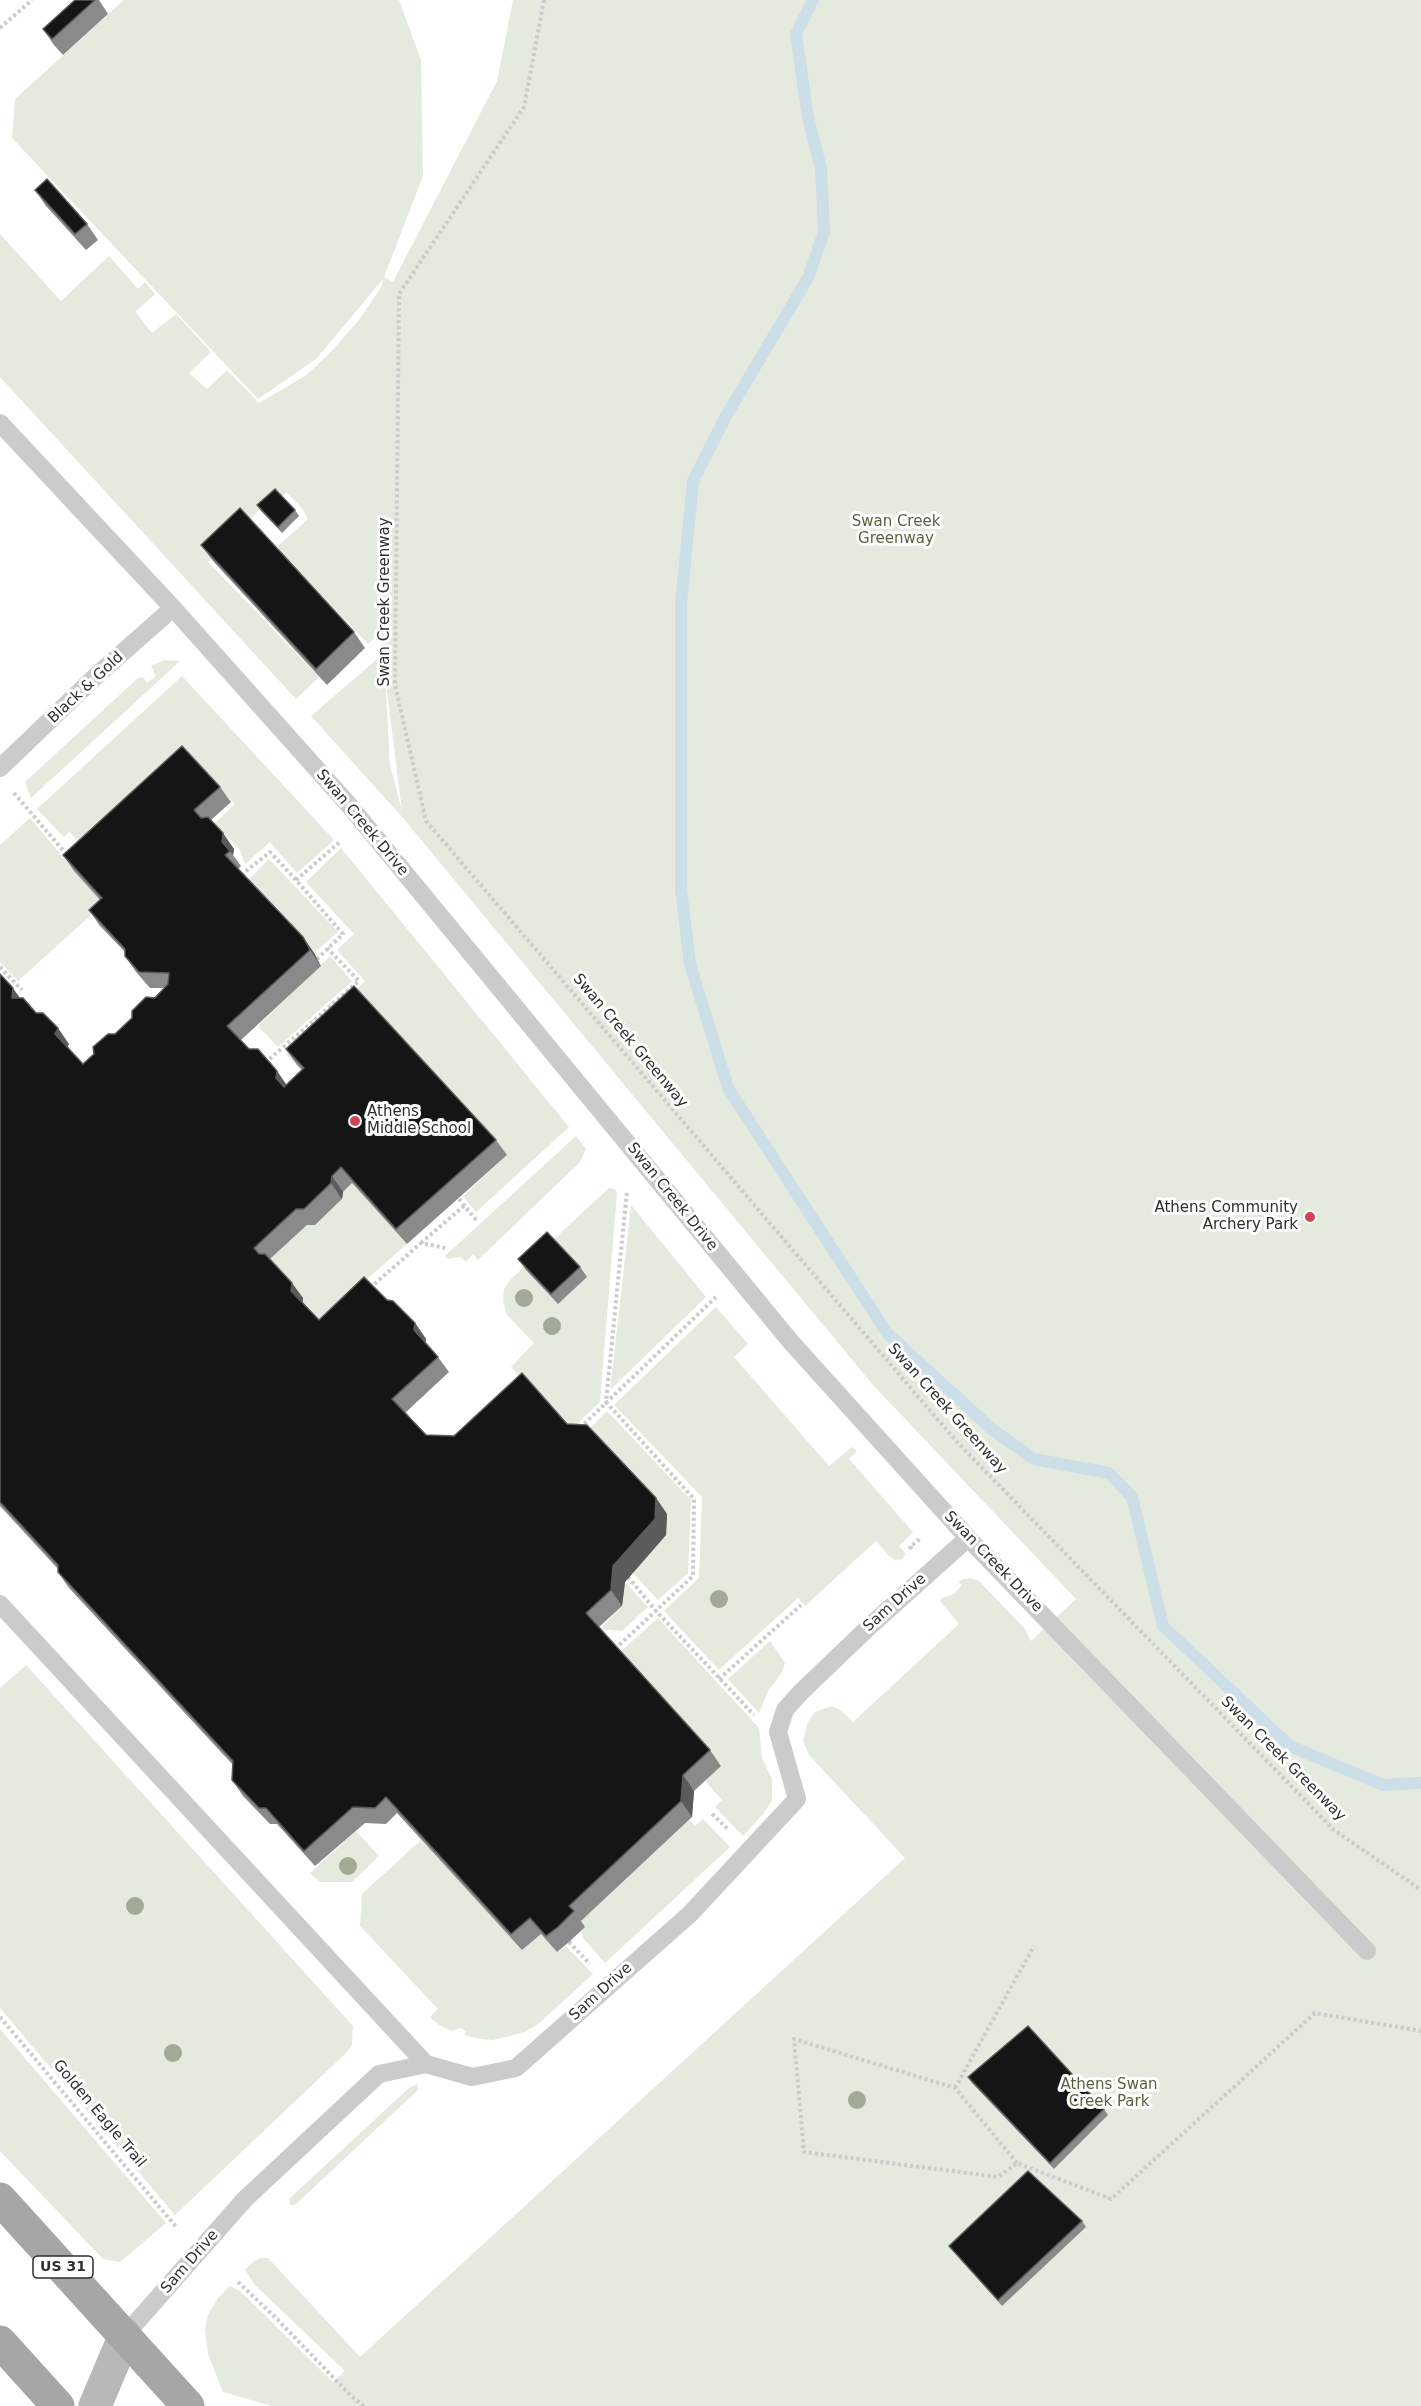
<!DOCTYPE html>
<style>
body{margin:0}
canvas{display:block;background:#fff}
</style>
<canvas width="1421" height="2406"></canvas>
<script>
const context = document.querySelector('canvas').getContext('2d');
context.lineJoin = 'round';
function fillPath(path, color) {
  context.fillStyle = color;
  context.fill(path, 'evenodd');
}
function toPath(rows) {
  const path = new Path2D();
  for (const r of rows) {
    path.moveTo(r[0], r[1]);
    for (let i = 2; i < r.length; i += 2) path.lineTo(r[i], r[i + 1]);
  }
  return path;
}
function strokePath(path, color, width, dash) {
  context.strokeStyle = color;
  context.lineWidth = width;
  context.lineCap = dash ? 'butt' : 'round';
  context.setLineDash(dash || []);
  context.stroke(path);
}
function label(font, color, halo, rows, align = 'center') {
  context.font = font + ' "DejaVu Sans",sans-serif';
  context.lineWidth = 6;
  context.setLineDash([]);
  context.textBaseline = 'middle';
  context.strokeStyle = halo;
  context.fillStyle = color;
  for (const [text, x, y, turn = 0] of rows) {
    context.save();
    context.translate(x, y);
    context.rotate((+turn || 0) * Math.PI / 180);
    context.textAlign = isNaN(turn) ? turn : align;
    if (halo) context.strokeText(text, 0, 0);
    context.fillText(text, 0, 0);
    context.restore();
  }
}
fillPath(toPath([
 [124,0,399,0,421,60,423,176,384,277,393,282,497,81,513,0,1421,0,1421,2406,272,2406,223,2392,208,2354,205,2330,208,2315,218,2298,230,2286,240,2291,333,2382,345,2371,255,2285,245,2270,253,2262,260,2258,268,2258,360,2357,905,1858,809,1755,803,1740,808,1722,815,1712,832,1706,840,1710,853,1722,959,1624,940,1601,942,1598,954,1594,962,1585,958,1582,964,1579,971,1578,979,1581,1025,1629,1031,1641,1076,1599,873,1385,403,818,311,716,383,654,380,633,368,644,279,550,279,545,308,519,302,508,286,492,282,497,277,492,208,562,319,677,296,699,0,377,0,234,61,301,109,256,138,289,145,282,155,294,135,312,152,333,176,314,211,352,189,373,207,389,227,370,259,403,305,376,328,355,359,320,382,286,383,279,316,359,258,399,12,138,15,99],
 [385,675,402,811,390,765],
 [164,660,180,661,31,798,25,782,138,678,143,677,147,683,156,676,151,666],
 [182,676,334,840,297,873,270,842,245,864,240,850,221,831,212,826,235,804,193,762,80,843,69,832,64,837,37,809],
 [30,818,103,904,18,981,0,962,0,845],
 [341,848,569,1127,476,1212,463,1196,507,1155,297,1065,286,1054,365,981,337,950,354,934,306,882],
 [269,859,338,932,314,953,247,881],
 [330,956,352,981,278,1047,258,1026],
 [576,1136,586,1149,580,1162,478,1260,473,1254,466,1262,460,1257,448,1259,445,1256],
 [352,1183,407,1244,318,1322,265,1264,307,1225,315,1225,342,1199,343,1192],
 [609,1188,615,1189,617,1193,600,1402,570,1431,511,1367,534,1343,507,1315,503,1301,504,1289,511,1279],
 [631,1205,706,1297,610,1390,631,1206],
 [716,1307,748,1344,734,1357,829,1466,852,1447,857,1451,849,1459,913,1532,899,1546,906,1554,902,1559,895,1560,889,1556,876,1541,805,1606,798,1598,719,1670,664,1611,699,1578,702,1497,614,1405],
 [607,1411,691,1500,688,1573,658,1600,633,1573,666,1535,578,1440],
 [625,1582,648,1607,622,1631,600,1629,622,1606],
 [658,1618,759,1728,762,1758,772,1779,772,1800,764,1813,743,1836,715,1807,722,1800,705,1781,721,1765,619,1653],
 [770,1641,785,1663,781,1674,768,1691,759,1713,728,1679],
 [26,1665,353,2026,352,2044,347,2052,175,2215,0,2008,0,1688],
 [692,1817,690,1821,695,1826,703,1819,730,1847,605,1963,583,1938,580,1922],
 [356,1831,379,1856,352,1882,320,1882,310,1873],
 [421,1840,522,1949,541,1934,557,1952,566,1946,593,1974,537,2025,522,2033,493,2040,480,2039,464,2035,466,2031,461,2028,451,2031,439,2025,430,2017,438,2009,360,1926,362,1894],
 [0,2029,166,2223,120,2262,103,2259,0,2151],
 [417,2084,418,2090,296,2204,292,2206,290,2204,289,2199,409,2088]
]), '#e5eade');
strokePath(toPath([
 [813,0,796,34,808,118,821,168,824,232,808,278,726,416,693,481,681,604,681,889,690,964,728,1088,887,1333,994,1431,1034,1459,1109,1473,1132,1497,1163,1626,1290,1746,1383,1785,1421,1783]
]), '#ccdee8', 12);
strokePath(toPath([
 [544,0,524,107,399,294,395,685,426,821,957,1442,1334,1830,1421,1890],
 [0,28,32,0],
 [14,793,67,855],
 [241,875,270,852,296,880,343,934,317,959],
 [296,880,341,841],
 [0,967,22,990],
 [265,1063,359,981,327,948],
 [459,1199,476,1220],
 [421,1243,464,1206],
 [370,1288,421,1243,445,1248],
 [580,1428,716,1297],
 [912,1549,910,1547,920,1539],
 [628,1577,656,1611,754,1715],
 [615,1649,693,1576,694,1499,606,1402,627,1191],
 [719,1679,801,1605],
 [712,1814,729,1830],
 [569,1942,590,1964],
 [0,2017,177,2228],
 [955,2088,1034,1946],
 [1017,2163,955,2088,794,2039,804,2152,998,2177,1017,2163,1111,2199,1315,2013,1421,2031],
 [238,2282,276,2318,352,2397,364,2406]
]), '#cbcbcb', 4, [3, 3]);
strokePath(toPath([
 [0,423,173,608,348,804,791,1342,968,1538,1367,1951],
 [0,768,96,676,173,608],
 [0,1604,426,2064],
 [125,2335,245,2199,379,2074,426,2064,472,2077,516,2068,690,1914,797,1799,778,1732,785,1710,800,1693,870,1626,968,1538]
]), '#cbcbcb', 18);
strokePath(toPath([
 [95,2406,125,2335]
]), '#b8b8b8', 33);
strokePath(toPath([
 [0,2199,188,2406],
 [0,2342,58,2406]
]), '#a6a6a6', 33);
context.fillStyle = '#a0aa96';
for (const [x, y] of [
 [524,1298],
 [552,1326],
 [719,1599],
 [348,1866],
 [135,1906],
 [173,2053],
 [857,2100]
]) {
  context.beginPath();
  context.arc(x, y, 9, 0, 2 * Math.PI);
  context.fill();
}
fillPath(toPath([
 [75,0,99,0,108,14,63,55,54,45,43,29],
 [35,190,87,224,98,240,86,250,46,206],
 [257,505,295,510,299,516,282,533,261,511],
 [201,545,354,632,365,648,327,685,213,561],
 [220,787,231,802,211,820,234,849,233,855,241,866,238,869,303,937,314,953,321,966,241,1040,249,1049,277,1071,286,1085,302,1070,297,1065,286,1049,496,1140,507,1155,407,1244,352,1183,343,1192,342,1199,315,1225,307,1225,270,1259,303,1298,303,1303,319,1320,387,1300,415,1323,426,1339,425,1343,438,1357,449,1372,405,1413,426,1435,454,1436,567,1424,656,1498,667,1514,666,1535,625,1582,622,1606,599,1627,710,1750,721,1766,694,1791,692,1817,581,1921,585,1927,569,1942,557,1952,541,1934,522,1950,397,1813,386,1824,365,1823,315,1866,277,1824,270,1824,243,1796,232,1780,233,1765,69,1588,58,1572,58,1569,0,1506,0,974,20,998,69,1044,67,1047,83,1064,164,988,150,988,136,972,125,956,125,952,100,926,89,910,100,900,74,871,63,855],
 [518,1259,580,1267,587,1277,558,1304,526,1270],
 [968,2077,1104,2109,1108,2115,1054,2169,972,2083],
 [1082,2221,1086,2227,1002,2306,949,2246]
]), '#8a8a8a');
fillPath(toPath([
 [223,833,234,849,233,855,222,842],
 [303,937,314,953,321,966,310,950],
 [13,988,24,1004,12,998],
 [58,1028,69,1044,66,1050,55,1034],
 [277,1071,288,1087,287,1094,276,1078],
 [332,1176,343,1192,342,1199,331,1183],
 [292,1283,303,1298,303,1306,291,1291],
 [415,1323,426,1339,425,1346,414,1330],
 [656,1498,667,1514,666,1535,625,1582,622,1606,611,1590,613,1566],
 [683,1775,694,1791,692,1817,681,1801]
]), '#5b5b5b');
const building = toPath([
 [75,0,95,0,52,39,43,29,75,0],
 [47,179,87,224,75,234,35,190,47,179],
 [275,489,295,510,278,527,257,505,275,489],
 [240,508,354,632,316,669,201,545,240,508],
 [182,746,220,787,194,810,201,818,208,817,223,833,222,842,230,851,225,855,303,937,310,950,227,1026,249,1049,258,1049,277,1071,276,1078,284,1087,304,1068,286,1049,354,986,496,1140,396,1229,341,1167,332,1176,331,1183,304,1209,296,1209,254,1248,259,1254,265,1254,292,1283,291,1291,319,1320,364,1277,387,1300,393,1301,415,1323,414,1330,438,1357,392,1399,426,1435,454,1436,522,1373,567,1424,587,1425,656,1498,655,1519,613,1566,611,1590,586,1613,710,1750,683,1775,681,1801,569,1906,574,1911,558,1927,546,1936,530,1918,511,1934,386,1797,375,1808,353,1807,304,1851,266,1808,259,1808,232,1780,233,1761,58,1572,58,1565,0,1502,0,974,13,988,12,998,23,998,36,1013,43,1013,58,1028,55,1034,83,1064,94,1054,93,1047,108,1034,115,1034,132,1018,132,1011,146,997,155,998,168,984,169,973,139,972,125,956,125,949,89,910,102,898,63,855,182,746],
 [547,1232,580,1267,551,1294,518,1259,547,1232],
 [1028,2026,1104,2109,1050,2163,968,2077,1028,2026],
 [1028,2171,1082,2221,998,2300,949,2246,1028,2171]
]);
fillPath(building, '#151515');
strokePath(building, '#5b5b5b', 1.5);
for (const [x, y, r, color] of [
 [355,1121,6,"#d34354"],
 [1310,1217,6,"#d34354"]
]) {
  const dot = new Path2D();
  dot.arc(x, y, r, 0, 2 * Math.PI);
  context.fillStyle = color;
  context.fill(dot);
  strokePath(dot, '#fff', 2);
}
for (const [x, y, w] of [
 [63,2267,60]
]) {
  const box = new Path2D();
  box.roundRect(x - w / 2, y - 11, w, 22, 4.5);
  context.fillStyle = '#fff';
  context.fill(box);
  strokePath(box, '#2e2e2e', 1.5);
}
label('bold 14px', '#2e2e2e', null, [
 ["US 31",63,2267]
]);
label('15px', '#536540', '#fff', [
 ["Swan Creek",896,522],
 ["Greenway",896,539],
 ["Athens Swan",1109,2085],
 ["Creek Park",1109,2102]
]);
label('15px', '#2e2e2e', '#fff', [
 ["Swan Creek Greenway",385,602,-90],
 ["Black & Gold",86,688,-43],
 ["Swan Creek Drive",362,823,50],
 ["Swan Creek Greenway",630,1041,50],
 ["Swan Creek Drive",672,1197,51],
 ["Swan Creek Greenway",947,1409,48],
 ["Swan Creek Drive",993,1562,46],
 ["Sam Drive",895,1603,-42],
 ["Swan Creek Greenway",1283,1759,45],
 ["Sam Drive",601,1992,-42],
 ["Golden Eagle Trail",99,2114,50],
 ["Sam Drive",190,2262,-49]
]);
label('15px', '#2e2e2e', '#fff', [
 ["Athens",367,1112],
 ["Middle School",367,1129],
 ["Athens Community",1298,1208,"right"],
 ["Archery Park",1298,1225,"right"]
], 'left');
</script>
